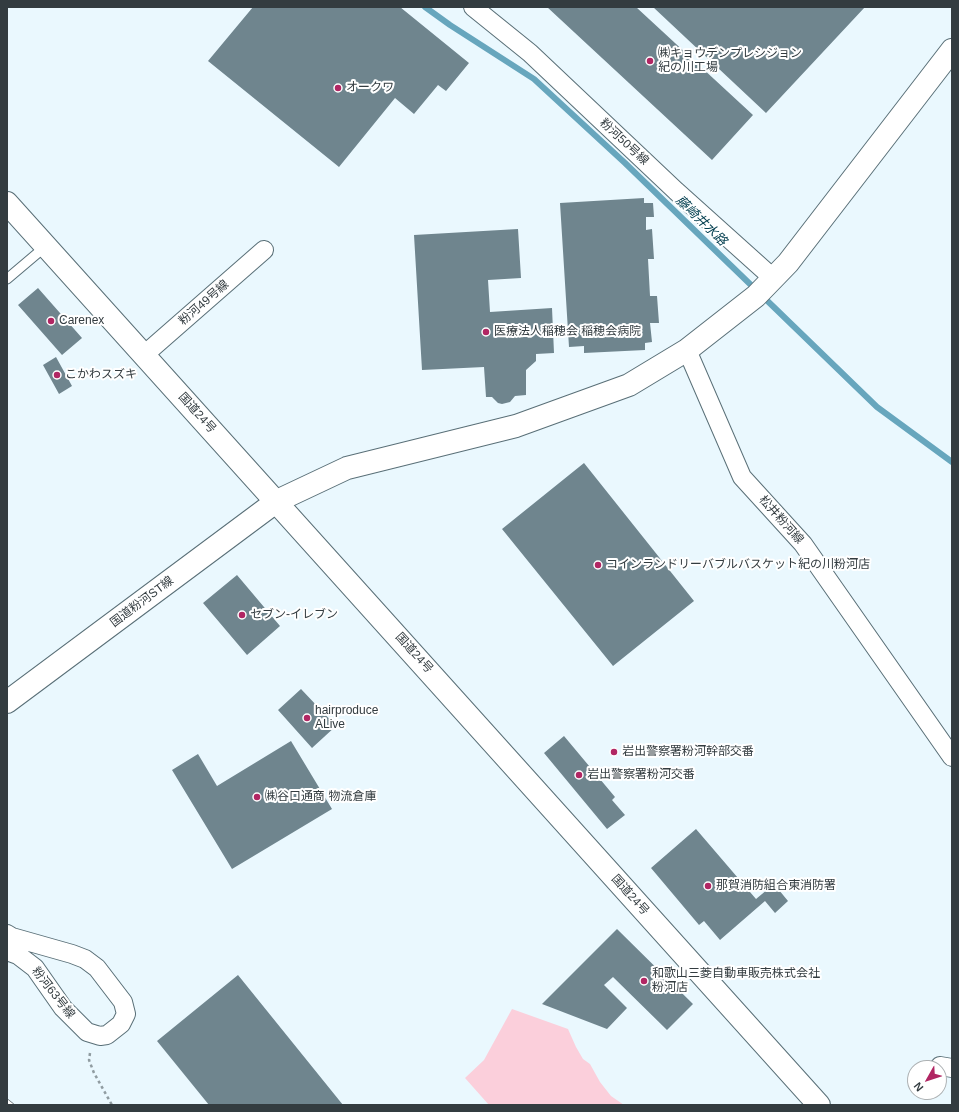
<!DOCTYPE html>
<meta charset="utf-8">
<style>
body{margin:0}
#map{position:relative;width:959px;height:1112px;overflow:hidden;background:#eaf8fe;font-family:Arial,sans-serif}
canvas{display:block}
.frame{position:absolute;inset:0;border:8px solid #333c40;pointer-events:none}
.north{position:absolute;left:907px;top:1060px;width:40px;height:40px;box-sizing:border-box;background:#fff;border:1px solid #adb1b3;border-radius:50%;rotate:231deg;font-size:11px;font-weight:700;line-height:16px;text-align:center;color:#333c40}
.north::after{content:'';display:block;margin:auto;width:14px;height:18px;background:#b12663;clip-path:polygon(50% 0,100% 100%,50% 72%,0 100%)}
</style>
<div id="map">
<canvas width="959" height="1112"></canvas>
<div class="frame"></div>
<div class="north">N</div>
</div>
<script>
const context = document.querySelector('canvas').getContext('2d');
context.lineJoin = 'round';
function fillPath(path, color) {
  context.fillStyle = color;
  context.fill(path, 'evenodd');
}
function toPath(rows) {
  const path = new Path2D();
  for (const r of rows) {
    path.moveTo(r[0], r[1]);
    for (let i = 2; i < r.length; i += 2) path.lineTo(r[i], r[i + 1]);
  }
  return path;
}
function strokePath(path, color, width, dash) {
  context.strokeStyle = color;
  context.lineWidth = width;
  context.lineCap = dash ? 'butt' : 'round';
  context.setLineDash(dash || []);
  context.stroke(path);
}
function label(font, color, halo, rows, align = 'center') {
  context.font = font + ' Arial,"Noto Sans JP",sans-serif';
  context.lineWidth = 4;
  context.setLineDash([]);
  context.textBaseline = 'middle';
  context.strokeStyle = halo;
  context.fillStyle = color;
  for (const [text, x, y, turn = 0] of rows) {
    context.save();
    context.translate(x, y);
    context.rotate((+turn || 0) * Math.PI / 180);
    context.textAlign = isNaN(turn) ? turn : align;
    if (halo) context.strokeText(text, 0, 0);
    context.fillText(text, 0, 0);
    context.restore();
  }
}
fillPath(toPath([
 [512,1009,568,1029,576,1047,583,1059,590,1064,600,1082,611,1096,624,1105,489,1105,465,1078,484,1060]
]), '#fbcfdb');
strokePath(toPath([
 [425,7,450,25,534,79,625,163,877,407,952,462]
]), '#67a6bd', 6);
fillPath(toPath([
 [253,7,400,7,469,63,446,91,438,85,414,114,395,98,339,167,208,61],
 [547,7,636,7,753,115,712,160],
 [653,7,865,7,766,113],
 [644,198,644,203,653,203,654,217,646,217,646,230,652,229,654,259,648,259,650,296,657,296,659,323,650,323,652,342,645,343,645,350,584,353,584,346,569,347,560,203],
 [518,229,521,278,488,280,490,312,552,308,554,353,536,354,536,361,526,370,526,395,515,396,510,402,502,404,498,403,492,397,486,397,484,367,422,370,414,235],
 [38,288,82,338,62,355,18,305],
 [56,357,72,386,59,394,43,365],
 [584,463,694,601,613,666,502,529],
 [237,575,280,626,247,655,203,603],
 [301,689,336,726,312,748,278,710],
 [564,736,615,797,612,800,625,815,607,829,544,753],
 [291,741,332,809,232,869,172,770,198,754,217,786],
 [696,829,756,899,774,884,788,901,775,913,765,901,720,940,704,921,699,925,651,868],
 [617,929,693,1004,667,1030,613,977,604,985,627,1008,607,1029,542,1004],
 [238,975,343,1105,209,1105,157,1041]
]), '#6f858e');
const lane = toPath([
 [7,279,46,246]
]);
const street = toPath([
 [473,7,530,53,676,191,774,279],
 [687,350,742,477,803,544,952,757],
 [144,355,264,250],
 [7,934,12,937,72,954,85,959,97,968,123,1002,126,1014,121,1024,107,1035,100,1036,87,1032,63,1008,35,968,18,955,7,951],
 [940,1066,952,1068]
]);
const secondary = toPath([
 [7,702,277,501,347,468,516,426,629,385,687,350,756,296,788,263,952,50]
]);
const highway = toPath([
 [7,203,819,1105]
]);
strokePath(lane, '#596f77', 11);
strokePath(street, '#596f77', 20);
strokePath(secondary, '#596f77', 24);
strokePath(highway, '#596f77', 24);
strokePath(toPath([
 [90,1053,89,1060,94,1073,112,1105]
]), '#909ca1', 2.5, [3, 3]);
strokePath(lane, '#fff', 9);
strokePath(street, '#fff', 18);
strokePath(secondary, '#fff', 22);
strokePath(highway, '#fff', 22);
const rail = toPath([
 [7,1101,12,1105]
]);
strokePath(rail, '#5e696d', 4.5);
strokePath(rail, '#fff', 3, [9]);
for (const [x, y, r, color] of [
 [650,61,4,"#b12663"],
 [338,88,4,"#b12663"],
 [51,321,4,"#b12663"],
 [486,332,4,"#b12663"],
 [57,375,4,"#b12663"],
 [598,565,4,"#b12663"],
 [242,615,4,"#b12663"],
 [307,718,4,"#b12663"],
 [614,752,4,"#b12663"],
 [579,775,4,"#b12663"],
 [257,797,4,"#b12663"],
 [708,886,4,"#b12663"],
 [644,981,4,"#b12663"]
]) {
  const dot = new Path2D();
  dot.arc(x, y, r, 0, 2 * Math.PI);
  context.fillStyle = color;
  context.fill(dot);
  strokePath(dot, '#fff', 1.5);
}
label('12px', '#333c40', '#fff', [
 ["㈱キョウデンプレシジョン",658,54],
 ["紀の川工場",658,68],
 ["オークワ",346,88],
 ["Carenex",59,321],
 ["医療法人稲穂会 稲穂会病院",494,332],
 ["こかわスズキ",65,375],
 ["コインランドリーバブルバスケット紀の川粉河店",606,565],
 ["セブン-イレブン",250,615],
 ["hairproduce",315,711],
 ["ALive",315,725],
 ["岩出警察署粉河幹部交番",622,752],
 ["岩出警察署粉河交番",587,775],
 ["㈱谷口通商 物流倉庫",265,797],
 ["那賀消防組合東消防署",716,886],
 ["和歌山三菱自動車販売株式会社",652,974],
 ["粉河店",652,988]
], 'left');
label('12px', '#333c40', '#fff', [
 ["粉河50号線",624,142,43],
 ["粉河49号線",204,303,-41],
 ["国道24号",197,413,48],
 ["松井粉河線",781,520,48],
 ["国道粉河ST線",142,602,-37],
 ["国道24号",414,653,48],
 ["国道24号",630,895,48],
 ["粉河63号線",53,993,52]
]);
label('italic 13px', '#054051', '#fff', [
 ["藤崎井水路",701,221,44]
]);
</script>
